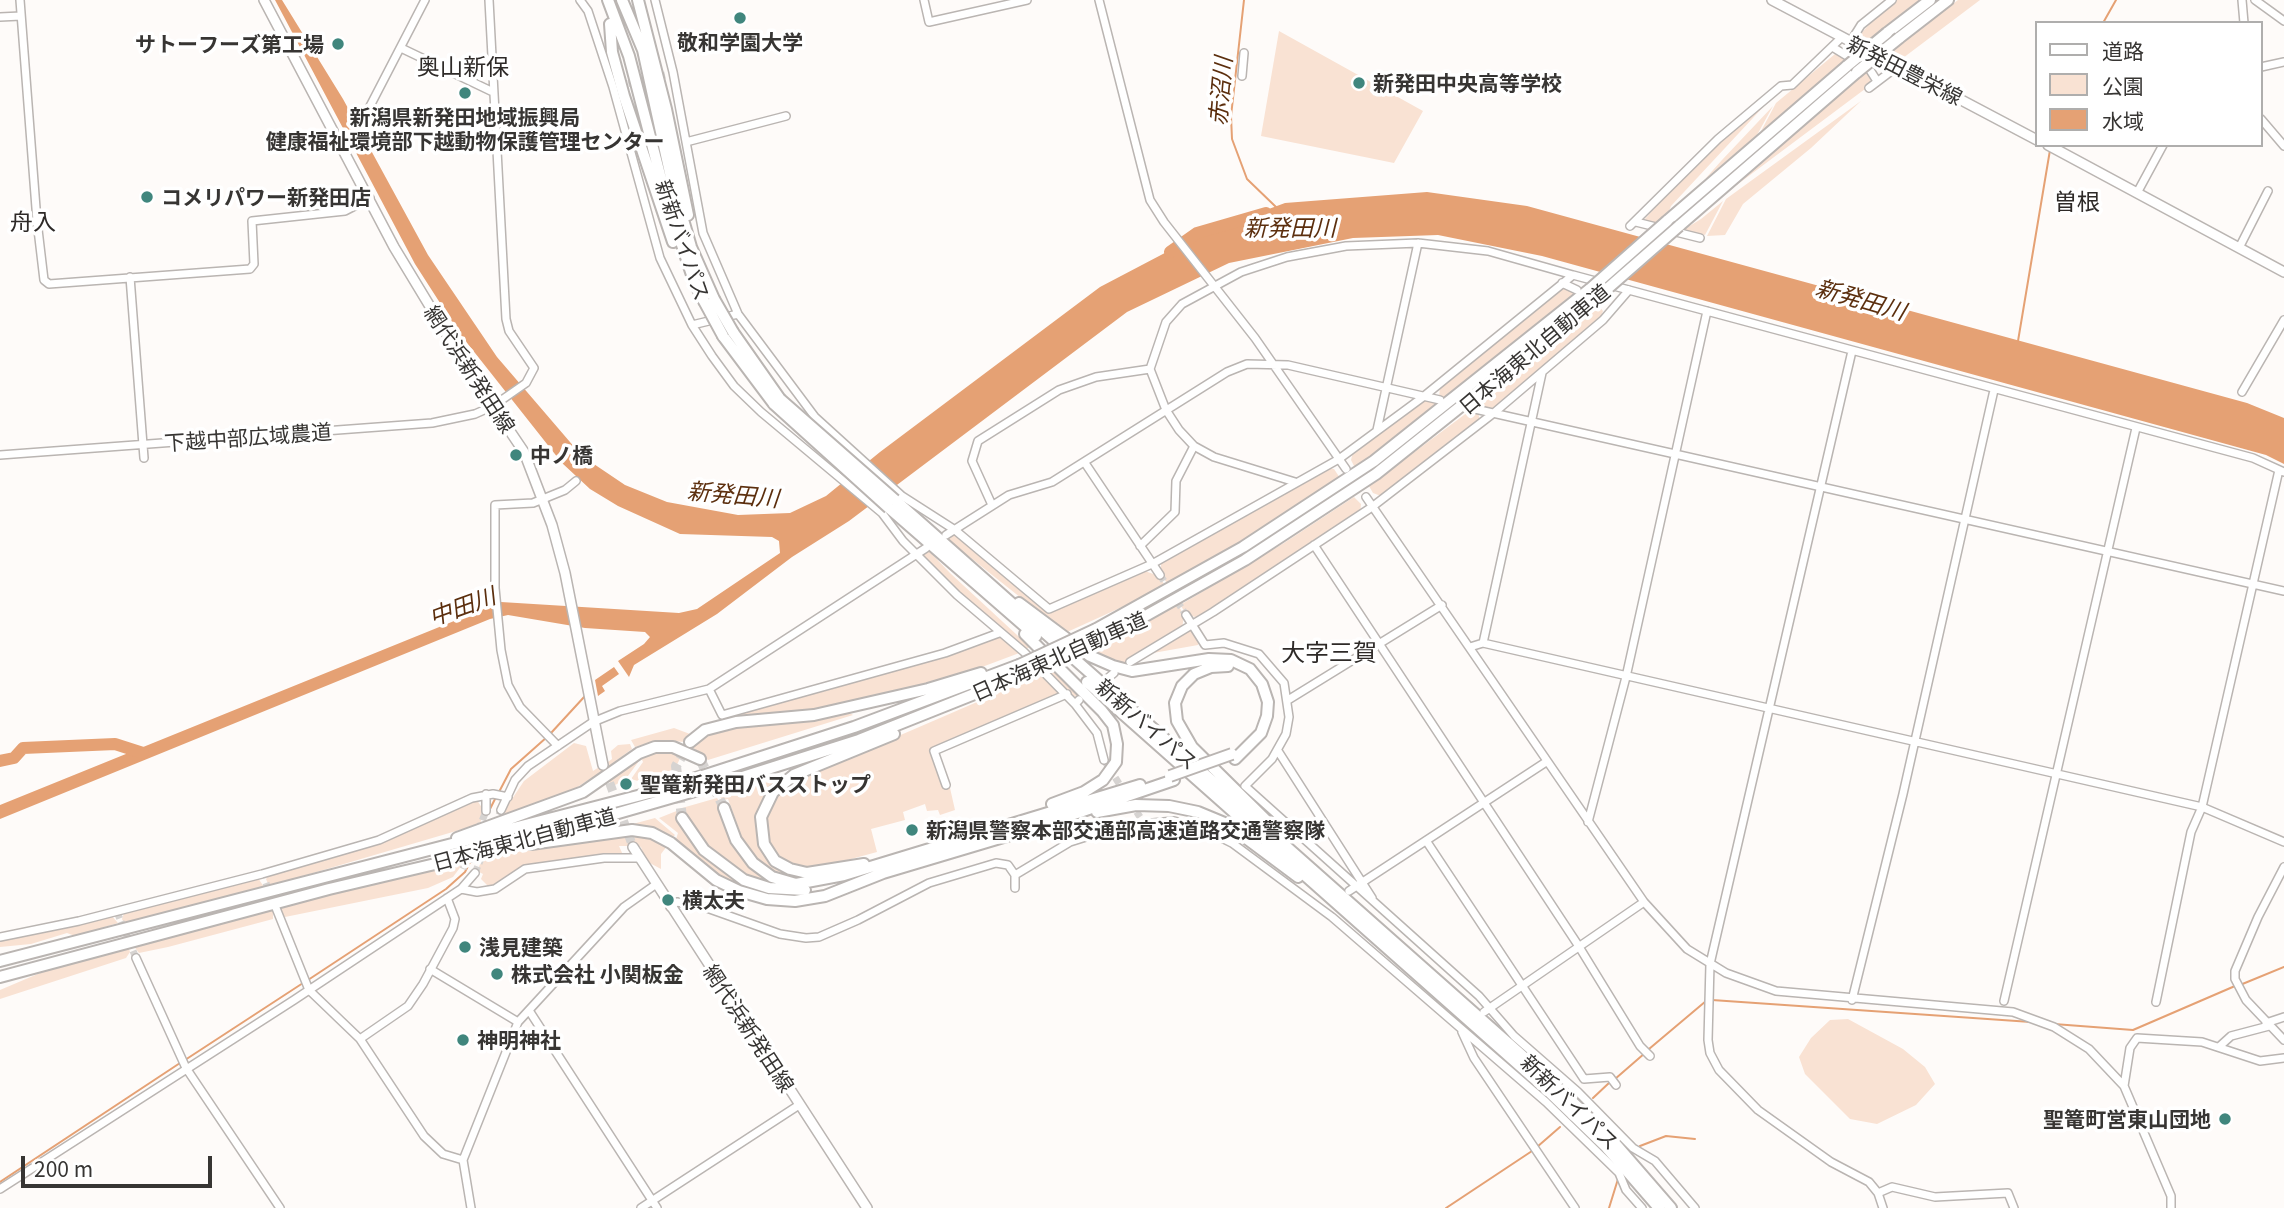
<!DOCTYPE html>
<meta charset="utf-8">
<style>
body{margin:0}
#map{position:relative;width:2284px;height:1208px;overflow:hidden;background:#fefbf9;font-family:Georgia,"Noto Sans JP",serif}
canvas{display:block}
.legend{position:absolute;left:2035px;top:21px;width:228px;height:126px;box-sizing:border-box;background:#fff;border:2px solid #afaead;margin:0;padding:9px 12px;list-style:none;font-size:21px;color:#373533}
.legend li{display:flex;align-items:center;gap:14px;height:35px}
.legend b{width:35px;border:2px solid #afaead}
.scale{position:absolute;left:21px;top:1156px;width:191px;height:32px;box-sizing:border-box;border:4px solid #373533;border-top:0;padding-left:9px;font-size:21px;line-height:24px;white-space:nowrap;color:#373533;-webkit-text-stroke:5px #fff;paint-order:stroke}
</style>
<div id="map">
<canvas width="2284" height="1208"></canvas>
<ul class="legend">
<li><b style="height:9px;background:#fff"></b>道路</li>
<li><b style="height:19px;background:#f9e2d3"></b>公園</li>
<li><b style="height:19px;background:#e5a174"></b>水域</li>
</ul>
<div class="scale">200 m</div>
</div>
<script>
const context = document.querySelector('canvas').getContext('2d');
context.lineJoin = 'round';
function fillPath(path, color) {
  context.fillStyle = color;
  context.fill(path, 'evenodd');
}
function toPath(rows) {
  const path = new Path2D();
  for (const r of rows) {
    path.moveTo(r[0], r[1]);
    for (let i = 2; i < r.length; i += 2) path.lineTo(r[i], r[i + 1]);
  }
  return path;
}
function strokePath(path, color, width, dash) {
  context.strokeStyle = color;
  context.lineWidth = width;
  context.lineCap = dash ? 'butt' : 'round';
  context.setLineDash(dash || []);
  context.stroke(path);
}
function label(font, color, halo, rows, align = 'center') {
  context.font = font + ' Georgia,"Noto Sans JP",serif';
  context.lineWidth = 7;
  context.setLineDash([]);
  context.textBaseline = 'middle';
  context.strokeStyle = halo;
  context.fillStyle = color;
  for (const [text, x, y, turn = 0] of rows) {
    context.save();
    context.translate(x, y);
    context.rotate((+turn || 0) * Math.PI / 180);
    context.textAlign = isNaN(turn) ? turn : align;
    if (halo) context.strokeText(text, 0, 0);
    context.fillText(text, 0, 0);
    context.restore();
  }
}
fillPath(toPath([
 [1897,0,1922,0,1868,42,1859,36,1872,21],
 [1958,0,1980,0,1903,58,1890,53],
 [1279,31,1423,111,1394,163,1261,136],
 [1835,54,1849,59,1760,133,1776,103],
 [1866,71,1871,76,1869,86,1734,187],
 [1779,90,1671,206,1667,216,1657,223,1643,221,1698,160],
 [1861,101,1811,148,1743,204,1725,235,1707,236,1726,199],
 [1773,106,1757,135,1705,179,1722,160],
 [1723,201,1705,235,1683,230,1701,219],
 [1565,286,1575,292,1568,301,1445,400,1439,399,1440,386],
 [1598,305,1603,311,1600,319,1495,408,1475,407],
 [1425,399,1443,402,1355,468,1351,460,1353,452],
 [1472,409,1478,412,1480,421,1388,491,1381,496,1373,493,1369,486],
 [1329,468,1334,469,1340,478,1255,535,1168,585,1161,574,1161,562],
 [1354,497,1361,504,1360,514,1199,619,1186,613,1180,605,1284,543],
 [954,533,1049,612,1142,570,1159,576,1166,587,1065,633,947,539],
 [928,550,950,573,1030,647,1026,649,970,606,922,557,922,553],
 [1178,605,1184,615,1182,629,1123,664,1091,651],
 [1189,629,1199,640,1198,645,1153,653],
 [996,637,1005,639,1022,652,950,679,828,707,722,720,723,716,829,690],
 [1054,669,1082,696,1079,698,1068,694,1048,671],
 [1042,674,1059,692,1052,698,930,751,950,788,955,810,940,815,938,810,927,811,925,804,903,812,905,820,871,829,877,852,818,868,788,863,775,853,766,838,768,812,776,797,794,781],
 [846,711,853,715,708,760,692,747,707,735,730,728],
 [674,728,690,734,685,742,658,740,635,747,631,740],
 [574,743,586,746,593,771,602,765,604,770,568,793,500,817,524,781],
 [630,744,632,749,605,769,604,765,612,759,611,751,618,745],
 [646,752,683,752,675,769,638,781,631,779,643,762,640,755],
 [636,757,639,761,625,780,611,787,608,777],
 [784,777,757,824,762,849,779,868,817,876,799,879,783,876,761,864,744,843,728,799,722,800,720,797],
 [717,798,764,875,820,884,806,888,781,886,741,875,713,854,683,816,682,808],
 [477,800,484,811,480,824,269,886,266,879,269,875,328,857],
 [679,810,684,831,701,853,738,880,796,895,850,884,811,896,789,897,762,895,731,884,675,842,678,833,659,818],
 [655,818,675,835,671,839,641,826,629,825],
 [626,833,631,846,619,846,623,855,529,865,489,887,481,879,483,874,477,871,483,858],
 [628,833,651,838,667,846,661,854,661,869,646,861,641,847,634,845],
 [465,861,453,877,428,888,285,917,277,908],
 [258,878,264,887,129,922,124,923,122,919,124,913],
 [273,908,273,919,168,947,139,953,133,945],
 [111,915,118,923,75,936,67,933,31,944,0,947,0,938,64,925,72,926],
 [128,946,130,952,126,958,0,999,0,990,40,973],
 [1848,1019,1903,1049,1925,1067,1935,1084,1916,1105,1877,1124,1850,1119,1805,1074,1799,1057,1811,1038,1830,1020]
]), '#f9e2d3');
fillPath(toPath([
 [275,0,282,0,343,99,428,255,497,357,582,456,625,485,667,502,738,515,790,513,826,496,880,452,1100,287,1201,234,1285,203,1427,192,1527,206,2247,403,2284,418,2284,464,2266,455,1542,256,1438,235,1353,238,1229,263,1127,312,849,521,792,557,717,614,634,665,629,677,618,661,644,644,650,637,645,632,585,628,508,615,490,619,0,819,0,805,501,602,679,613,697,609,780,553,779,541,772,537,680,534,618,506,590,489,562,463,460,334,415,264],
 [614,667,619,674,602,686,605,691,598,696,595,680]
]), '#e5a174');
strokePath(toPath([
 [1244,0,1231,116,1232,139,1247,179,1276,207],
 [2103,23,2116,0],
 [2018,341,2050,150],
 [551,733,585,696],
 [499,792,511,769,547,737],
 [490,809,496,797],
 [308,980,446,889,465,872,471,860],
 [2240,985,2284,967],
 [1712,1000,2031,1022],
 [2054,1024,2133,1030,2235,986],
 [1649,1049,1706,1001],
 [185,1060,303,983],
 [1615,1079,1645,1053],
 [1593,1098,1610,1082],
 [1640,1146,1666,1136,1695,1139],
 [1537,1147,1560,1127],
 [0,1182,180,1063],
 [1446,1208,1532,1151],
 [1609,1208,1618,1179]
]), '#e5a174', 2);
strokePath(toPath([
 [1170,252,1197,233,1266,213],
 [0,761,14,758,23,748,115,744,143,753]
]), '#e5a174', 12);
strokePath(toPath([
 [618,86,665,75],
 [1580,292,1601,305],
 [1160,575,1186,615],
 [1104,760,1125,793],
 [1131,803,1140,817],
 [463,869,486,811],
 [475,873,501,810],
 [266,883,275,908],
 [117,912,136,958]
]), '#d6d3d1', 7, [7, 3.5]);
strokePath(toPath([
 [605,770,633,847]
]), '#d6d3d1', 9, [9, 4.5]);
strokePath(toPath([
 [700,759,724,808],
 [682,818,676,766,689,744]
]), '#d6d3d1', 10, [10, 5]);
const minor = toPath([
 [20,0,37,221,44,280,49,284,250,269,254,264,252,221,345,211,370,198],
 [580,0,588,11,613,87,660,258,692,325,712,356,734,386,761,412,882,513,903,541,957,595,1024,652,1075,704,1079,700],
 [655,0,673,72,703,233,738,314,815,417,902,496,955,530,1049,609,1152,564,1339,459,1423,397,1573,275,2253,458,2284,472],
 [924,0,929,22,1027,0],
 [1099,0,1150,200,1164,222,1255,338,1346,469],
 [2242,0,2244,23],
 [2255,0,2284,21],
 [0,17,21,16],
 [1851,41,1861,25,1892,0],
 [401,48,493,92],
 [1834,48,1870,70,1877,81],
 [2261,67,2284,62],
 [1242,76,1244,53],
 [1869,88,1898,66],
 [368,110,425,0],
 [2261,119,2284,146],
 [686,142,786,116],
 [2137,193,2163,145],
 [1636,222,1700,238],
 [1630,226,1718,139,1781,86,1792,85,1842,37],
 [2239,248,2268,191],
 [130,277,144,458],
 [1562,283,1577,290],
 [692,325,738,314],
 [1852,351,1710,964,1708,1040,1710,1053,1719,1070,1758,1110,1831,1162,1869,1182,1878,1193,1883,1208],
 [2242,392,2284,320],
 [1475,409,2284,591],
 [1377,430,1418,243],
 [0,455,432,423,475,414,493,406,526,383,534,368,509,331,506,319,489,0],
 [1085,463,1160,575],
 [1295,482,1214,457,1194,446,1179,430,1166,410,1150,369,1166,322,1182,304,1241,272,1287,257,1346,246,1418,243,1488,251,1573,275],
 [1366,497,1644,902,1687,949,1726,973,1776,991,2013,1012,2054,1027,2089,1049,2124,1086,2171,1196,2171,1208],
 [992,505,972,461,978,441,1059,390,1096,377,1150,369],
 [946,535,1009,495,1052,482,1227,372,1247,364,1288,365,1440,400],
 [1314,545,1578,945,1640,1046,1650,1056],
 [1140,546,1175,512,1176,481,1194,446],
 [1186,615,1205,645,1224,643,1259,654,1284,683,1289,717,1286,734,1272,759,1245,786,1479,996,1514,1036,1578,1092,1633,1148,1655,1161,1695,1208],
 [1483,643,1542,373],
 [1470,647,1483,643,2202,807,2284,842],
 [1130,662,1213,612,1372,507,1495,412,1603,320,1629,290],
 [1108,678,1114,673],
 [709,689,722,715,945,653,999,633],
 [1288,700,1442,605],
 [1075,704,1097,733,1104,760],
 [558,746,520,707,508,685,501,650,495,588,495,505,533,503,565,490,576,481],
 [1278,751,1372,898],
 [946,785,934,751,1067,694],
 [501,810,515,780,528,766,593,722,620,711,709,689,926,548],
 [486,811,486,794],
 [1588,822,1626,677,1707,311],
 [1427,842,1584,1079,1610,1077,1616,1085],
 [2284,867,2258,917,2235,971,2235,979,2246,1000,2284,1040],
 [1015,875,1070,842,1121,826,1174,821,1204,829,1232,843,1332,917,1546,1102,1619,1173,1626,1190,1642,1208],
 [461,889,477,892,495,889,525,869,604,858,637,858],
 [1349,891,1546,762],
 [670,907,677,902,704,907,780,934,806,938,819,937,858,920,929,883,996,863,1008,865,1015,875,1015,888],
 [276,908,309,990,360,1039,424,1136,443,1154,463,1160],
 [0,937,79,921,262,874,379,840,472,798,493,794,508,797],
 [136,958,186,1068,280,1208],
 [430,969,518,1022],
 [1852,1000,1903,794,1994,390],
 [2004,1001,2136,428],
 [2156,1002,2191,832,2202,807,2279,470],
 [530,1012,657,1208],
 [1484,1012,1644,902],
 [2266,1023,2284,1017],
 [1462,1032,1474,1058,1575,1208],
 [360,1039,408,1006,423,984,453,928,455,919,447,898],
 [2220,1046,2231,1036,2269,1026],
 [2124,1086,2130,1048,2137,1038,2202,1042,2260,1061,2284,1058],
 [0,1189,294,1000,461,889,475,873],
 [1878,1193,1892,1187,1935,1197,2008,1193,2014,1208],
 [471,1208,463,1160,518,1022,624,907,655,885],
 [641,1208,799,1105]
]);
const major = toPath([
 [264,0,394,247,466,366,524,452,552,525,565,573,603,765],
 [1772,0,2037,140],
 [2048,145,2284,272],
 [633,847,867,1208]
]);
const highway = toPath([
 [608,0,629,56,665,194,694,281,704,301],
 [622,0,643,50,672,182,691,247,714,299],
 [638,0,666,109,688,215],
 [610,24,612,52,624,96,673,242],
 [1887,33,1930,0],
 [1899,38,1948,0],
 [1667,221,1847,66],
 [1679,226,1857,72],
 [733,332,780,399],
 [723,336,774,404],
 [895,500,1552,1082,1612,1140,1671,1208],
 [889,508,1036,636],
 [1019,603,1090,656,1113,666,1132,671,1209,659,1231,660,1250,669,1262,684,1268,702,1267,716,1261,733,1235,759],
 [1096,629,1243,547,1374,461,1590,289],
 [1025,634,1102,711,1113,725,1117,744,1116,762,1103,780,1084,792,1052,804],
 [1108,637,1245,560,1376,474,1599,296],
 [1228,666,1211,667,1194,674,1182,686,1175,703,1177,721,1192,747,1270,824],
 [1087,682,1546,1089,1606,1147,1659,1208],
 [690,742,705,730,736,722,814,715,928,689,981,673],
 [724,808,736,840,753,863,772,877,796,884,844,875,1140,785],
 [1097,812,1136,805,1169,806,1198,812,1227,824,1298,877],
 [682,818,704,850,744,880,769,888,805,890],
 [457,838,583,792,639,753,655,747,673,747,700,759],
 [531,844,632,830,652,833,671,843,716,880,739,891,767,899,795,901,825,896,883,873,1027,830,1174,780],
 [864,864,807,873,790,869,775,861,764,844,761,817,773,792,794,775,894,734],
 [0,961,653,792,854,727,1019,665],
 [0,977,329,889,469,856,733,780,859,740,1027,673]
]);
strokePath(minor, '#bab5b2', 10);
strokePath(major, '#bab5b2', 12);
strokePath(highway, '#bab5b2', 14);
strokePath(minor, '#fff', 7);
strokePath(major, '#fff', 9);
strokePath(highway, '#fff', 10);
const highwayBridge = toPath([
 [1847,66,1887,33],
 [1857,72,1899,38],
 [1590,289,1667,221],
 [1599,296,1679,226],
 [714,299,733,332],
 [704,301,723,336],
 [780,399,895,500],
 [774,404,889,508],
 [1019,665,1096,629],
 [1027,673,1108,637],
 [1170,776,1232,754]
]);
strokePath(highwayBridge, '#bab5b2', 14, []);
strokePath(highwayBridge, '#fff', 10);
for (const [x, y, r, color] of [
 [740,18,7,"#40867d"],
 [338,44,7,"#40867d"],
 [1359,83,7,"#40867d"],
 [465,93,7,"#40867d"],
 [147,197,7,"#40867d"],
 [516,455,7,"#40867d"],
 [626,784,7,"#40867d"],
 [912,830,7,"#40867d"],
 [668,900,7,"#40867d"],
 [465,947,7,"#40867d"],
 [497,974,7,"#40867d"],
 [463,1040,7,"#40867d"],
 [2225,1119,7,"#40867d"]
]) {
  const dot = new Path2D();
  dot.arc(x, y, r, 0, 2 * Math.PI);
  context.fillStyle = color;
  context.fill(dot);
  strokePath(dot, '#fff', 2.5);
}
label('bold 21px', '#373533', '#fff', [
 ["敬和学園大学",740,42,"center"],
 ["サトーフーズ第工場",324,44,"right"],
 ["新発田中央高等学校",1373,83],
 ["新潟県新発田地域振興局",465,117,"center"],
 ["健康福祉環境部下越動物保護管理センター",465,141,"center"],
 ["コメリパワー新発田店",161,197],
 ["中ノ橋",530,455],
 ["聖篭新発田バスストップ",640,784],
 ["新潟県警察本部交通部高速道路交通警察隊",926,830],
 ["横太夫",682,900],
 ["浅見建築",479,947],
 ["株式会社 小関板金",511,974],
 ["神明神社",477,1040],
 ["聖篭町営東山団地",2211,1119,"right"]
], 'left');
label('21px', '#373533', '#fff', [
 ["新発田豊栄線",1905,70,27],
 ["新新バイパス",683,240,71],
 ["日本海東北自動車道",1534,349,-40],
 ["網代浜新発田線",470,369,57],
 ["下越中部広域農道",248,437,-4],
 ["日本海東北自動車道",1059,656,-24],
 ["新新バイパス",1147,724,41],
 ["日本海東北自動車道",524,839,-15],
 ["網代浜新発田線",749,1028,57],
 ["新新バイパス",1570,1102,44]
]);
label('23px', '#2e2a28', '#fff', [
 ["奥山新保",463,66],
 ["曽根",2077,201],
 ["舟入",33,221]
]);
label('italic 23px', '#5c2f0e', '#fff', [
 ["赤沼川",1220,91,-85],
 ["新発田川",1290,227],
 ["新発田川",1861,299,16],
 ["新発田川",733,494,5],
 ["中田川",462,606,-20]
]);
label('24px', '#2e2a28', '#fff', [
 ["大字三賀",1329,652]
]);
</script>
